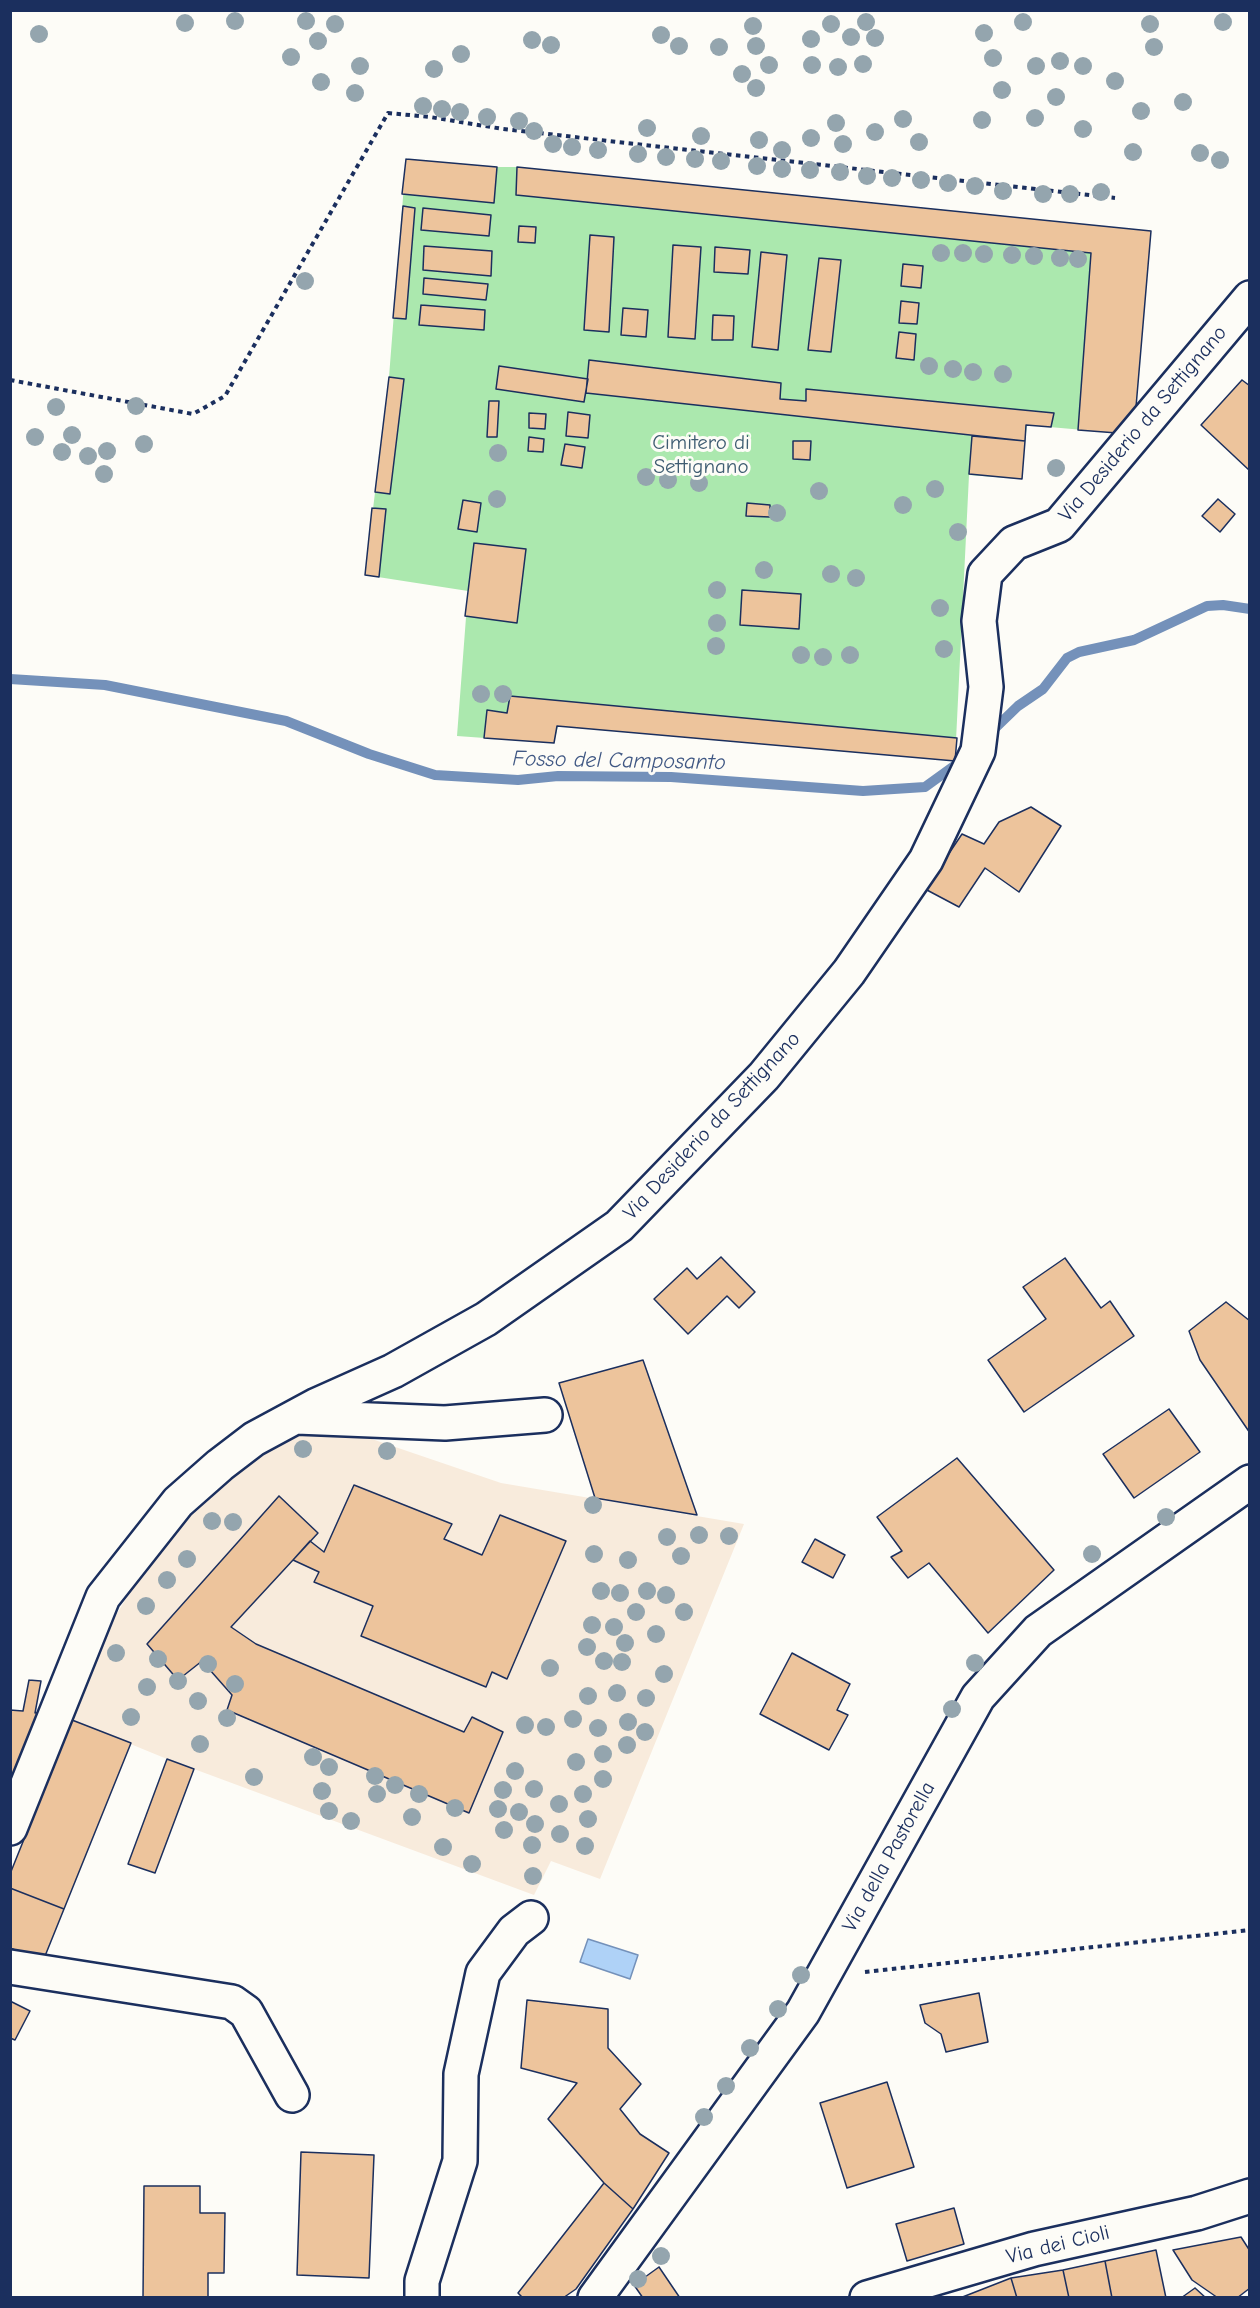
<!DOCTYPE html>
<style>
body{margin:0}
#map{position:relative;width:1260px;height:2308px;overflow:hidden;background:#fdfcf7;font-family:"Comic Neue",sans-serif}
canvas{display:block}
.frame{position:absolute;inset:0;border:12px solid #1b2f5e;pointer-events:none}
</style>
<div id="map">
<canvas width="1260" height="2308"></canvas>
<div class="frame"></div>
</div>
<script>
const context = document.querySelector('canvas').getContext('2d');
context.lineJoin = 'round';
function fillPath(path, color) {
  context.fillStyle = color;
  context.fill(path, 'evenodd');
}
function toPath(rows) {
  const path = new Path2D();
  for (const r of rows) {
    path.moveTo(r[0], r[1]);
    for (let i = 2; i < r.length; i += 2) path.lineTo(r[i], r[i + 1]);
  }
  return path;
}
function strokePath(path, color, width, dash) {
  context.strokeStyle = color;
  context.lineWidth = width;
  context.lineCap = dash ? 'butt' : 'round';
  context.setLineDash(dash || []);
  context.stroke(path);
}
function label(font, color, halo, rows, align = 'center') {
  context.font = font + ' "Comic Neue",sans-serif';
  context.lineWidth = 6;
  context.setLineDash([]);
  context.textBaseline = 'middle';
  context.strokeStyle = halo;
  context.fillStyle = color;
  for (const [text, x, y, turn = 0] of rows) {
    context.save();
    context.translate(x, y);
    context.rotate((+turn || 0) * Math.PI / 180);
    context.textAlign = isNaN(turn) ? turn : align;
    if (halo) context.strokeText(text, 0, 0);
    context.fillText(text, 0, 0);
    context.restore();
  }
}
fillPath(toPath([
 [291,1434,363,1436,501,1483,744,1524,600,1879,551,1861,534,1895,167,1759,72,1720,107,1630,150,1559,198,1498]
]), '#f8ebdc');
fillPath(toPath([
 [406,159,497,167,518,167,1151,231,1136,407,1117,433,1027,425,1021,479,969,475,955,761,558,726,554,743,457,736,468,591,365,575,389,377]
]), '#abe8ae');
const water = toPath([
 [588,1939,638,1955,630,1979,580,1962,588,1939]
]);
fillPath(water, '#afd2f7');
strokePath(water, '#7491ba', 1.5);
strokePath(toPath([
 [10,679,105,685,286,721,369,754,435,775,518,780,558,776,671,777,863,791,925,787,961,761],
 [987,736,1018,706,1043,689,1067,658,1079,652,1134,640,1207,606,1223,605,1250,609]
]), '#7491ba', 10);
const building = toPath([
 [406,159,497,167,494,203,402,194,406,159],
 [517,167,1151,231,1136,407,1117,433,1078,430,1091,253,516,195,517,167],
 [403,206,415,208,406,319,393,318,403,206],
 [423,208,491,215,489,236,421,230,423,208],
 [519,226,536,227,535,243,518,242,519,226],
 [590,235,614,237,609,332,584,330,590,235],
 [673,245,701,247,695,339,668,337,673,245],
 [424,246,492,251,491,276,423,270,424,246],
 [715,247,750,250,748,274,714,272,715,247],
 [761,252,787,255,778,350,752,347,761,252],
 [819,258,841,260,831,352,808,350,819,258],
 [903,264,923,266,921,288,901,286,903,264],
 [424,278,488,284,486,300,423,294,424,278],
 [901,301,919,303,917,324,899,323,901,301],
 [421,305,485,310,484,330,419,325,421,305],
 [623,308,648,310,646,337,621,335,623,308],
 [713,315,734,316,733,340,712,340,713,315],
 [899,332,916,334,914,360,896,358,899,332],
 [589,360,781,383,780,399,806,401,806,389,1054,413,1051,427,1026,425,1025,441,586,393,589,360],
 [499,366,588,379,584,402,496,389,499,366],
 [389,377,404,379,390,494,375,492,389,377],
 [1242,380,1250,386,1250,471,1201,425,1242,380],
 [489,401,499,401,497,437,487,437,489,401],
 [568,412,590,415,588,438,566,436,568,412],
 [529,413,546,414,545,429,529,428,529,413],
 [972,436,1025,441,1022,479,969,474,972,436],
 [529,437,544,439,543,452,528,451,529,437],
 [793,441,811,441,810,460,793,459,793,441],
 [565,444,585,447,582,468,561,465,565,444],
 [1218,499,1235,514,1220,532,1202,516,1218,499],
 [463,500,481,503,477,532,458,529,463,500],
 [747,503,770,505,770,517,746,516,747,503],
 [372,508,386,509,379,577,365,575,372,508],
 [474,543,526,549,517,623,465,616,474,543],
 [742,590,801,594,799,629,740,625,742,590],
 [510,696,957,738,955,761,557,726,554,743,484,738,487,710,507,713,510,696],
 [1031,807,1061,826,1019,892,985,868,959,907,925,889,962,834,984,844,999,822,1031,807],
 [721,1257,755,1292,739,1308,727,1296,688,1334,654,1299,687,1268,697,1279,721,1257],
 [1065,1258,1101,1308,1110,1301,1134,1336,1024,1412,988,1360,1046,1319,1023,1287,1065,1258],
 [1226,1302,1250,1321,1250,1433,1200,1360,1189,1331,1226,1302],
 [643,1360,697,1515,595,1498,559,1383,643,1360],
 [1169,1409,1200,1452,1134,1498,1103,1454,1169,1409],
 [957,1458,1054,1570,988,1633,929,1563,908,1578,891,1557,902,1551,877,1517,957,1458],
 [354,1485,452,1524,444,1539,482,1555,500,1515,566,1541,507,1679,492,1672,486,1687,361,1636,373,1606,314,1582,319,1572,293,1560,310,1541,324,1552,354,1485],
 [279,1496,318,1533,231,1627,256,1644,464,1732,472,1717,503,1732,469,1813,227,1710,232,1695,202,1661,178,1680,147,1644,279,1496],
 [815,1539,845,1555,833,1578,802,1562,815,1539],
 [792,1653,850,1684,837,1710,848,1715,829,1750,760,1714,792,1653],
 [29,1680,41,1681,35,1713,48,1712,16,1779,10,1777,10,1710,23,1711,29,1680],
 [72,1720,131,1743,64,1909,10,1888,10,1874,72,1720],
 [167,1759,194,1769,155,1873,128,1864,167,1759],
 [10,1888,64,1909,43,1961,10,1948,10,1888],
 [979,1993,988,2042,946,2052,941,2034,925,2023,920,2005,979,1993],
 [527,2000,608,2009,608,2048,641,2084,620,2109,640,2134,669,2153,633,2209,604,2183,548,2119,577,2083,521,2068,527,2000],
 [10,2001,30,2011,15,2040,10,2038,10,2001],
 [887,2082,914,2167,847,2188,820,2103,887,2082],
 [301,2152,374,2155,369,2278,297,2275,301,2152],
 [604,2183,633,2209,576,2289,563,2298,523,2298,518,2293,604,2183],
 [144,2186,200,2186,200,2213,225,2213,224,2273,208,2273,208,2298,143,2298,144,2186],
 [954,2208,964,2244,907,2261,896,2224,954,2208],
 [1241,2237,1250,2251,1250,2288,1237,2298,1218,2298,1192,2280,1173,2250,1241,2237],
 [1156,2250,1166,2298,1112,2298,1105,2261,1156,2250],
 [1105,2261,1112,2298,1069,2298,1063,2270,1105,2261],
 [659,2267,680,2298,643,2298,634,2285,659,2267],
 [1063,2270,1069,2298,1017,2298,1011,2278,1063,2270],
 [1011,2278,1017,2298,960,2298,1011,2278],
 [1195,2288,1206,2298,1181,2298,1195,2288]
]);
fillPath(building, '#edc49c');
strokePath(building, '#1b2f5e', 1.5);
const minor = toPath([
 [297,1417,445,1423,545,1415],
 [10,1828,103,1597,178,1502,220,1465,254,1439,317,1405,393,1371,486,1319,619,1226,764,1076,849,972,926,860,978,751,986,687,979,621,985,574,1014,543,1059,525,1250,298],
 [10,1967,232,2002,246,2012,292,2095],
 [422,2298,422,2281,460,2161,461,2074,483,1973,514,1931,531,1918],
 [595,2298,803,2012,978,1697,1038,1631,1250,1482],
 [867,2298,1034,2249,1197,2213,1250,2196]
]);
strokePath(minor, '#1b2f5e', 38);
strokePath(toPath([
 [10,380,193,414,225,396,388,113,430,117,503,129,1115,198],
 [865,1972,1250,1930]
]), '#1b2f5e', 4, [4.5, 4.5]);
strokePath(minor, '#fdfcf7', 33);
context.fillStyle = '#94a5ae';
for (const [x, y] of [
 [235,21],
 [306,21],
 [866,22],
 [1023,22],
 [1223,22],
 [185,23],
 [335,24],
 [831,24],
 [1150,24],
 [753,26],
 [984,33],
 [39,34],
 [661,35],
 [851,37],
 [875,38],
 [811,39],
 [532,40],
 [318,41],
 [551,45],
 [679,46],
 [756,46],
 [719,47],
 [1154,47],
 [461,54],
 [291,57],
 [993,58],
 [1060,61],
 [863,64],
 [769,65],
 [812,65],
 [360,66],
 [1036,66],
 [1083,66],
 [838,67],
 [434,69],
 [742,74],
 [1115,81],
 [321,82],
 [756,88],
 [1002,90],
 [355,93],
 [1056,97],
 [1183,102],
 [423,106],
 [442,109],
 [1141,111],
 [460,112],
 [487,117],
 [1035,118],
 [903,119],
 [982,120],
 [519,121],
 [836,123],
 [647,128],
 [1083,129],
 [534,131],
 [875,132],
 [701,136],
 [811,138],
 [759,140],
 [919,142],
 [553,144],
 [843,144],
 [572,147],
 [598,150],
 [782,150],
 [1133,152],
 [1200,153],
 [638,154],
 [666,157],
 [695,159],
 [1220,160],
 [721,161],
 [757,166],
 [782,169],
 [810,170],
 [840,172],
 [867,176],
 [892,178],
 [921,180],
 [948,183],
 [975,186],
 [1003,191],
 [1101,192],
 [1043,194],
 [1070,194],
 [941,253],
 [963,253],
 [984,254],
 [1012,255],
 [1034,256],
 [1060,258],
 [1078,259],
 [305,281],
 [929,366],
 [953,369],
 [973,372],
 [1003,374],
 [136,406],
 [56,407],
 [72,435],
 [35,437],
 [144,444],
 [107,451],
 [62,452],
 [498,453],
 [88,456],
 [1056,468],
 [104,474],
 [646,477],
 [668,480],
 [699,483],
 [935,489],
 [819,491],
 [497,499],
 [903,505],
 [777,513],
 [958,532],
 [764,570],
 [831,574],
 [856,578],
 [717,590],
 [940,608],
 [717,623],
 [716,646],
 [944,649],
 [801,655],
 [850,655],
 [823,657],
 [481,694],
 [503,694],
 [303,1449],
 [387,1451],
 [593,1505],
 [1166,1517],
 [212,1521],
 [233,1522],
 [699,1535],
 [729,1536],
 [667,1537],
 [594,1554],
 [1092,1554],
 [681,1556],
 [187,1559],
 [628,1560],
 [167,1580],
 [601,1591],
 [647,1591],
 [620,1593],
 [666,1595],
 [146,1606],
 [636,1612],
 [684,1612],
 [592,1625],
 [614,1627],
 [656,1634],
 [625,1643],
 [587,1647],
 [116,1653],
 [158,1659],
 [604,1661],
 [622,1662],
 [975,1663],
 [208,1664],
 [550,1668],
 [664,1674],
 [178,1681],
 [235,1684],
 [147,1687],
 [617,1693],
 [588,1696],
 [646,1698],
 [198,1701],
 [952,1709],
 [131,1717],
 [227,1718],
 [573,1719],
 [628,1722],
 [525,1725],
 [546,1727],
 [598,1728],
 [645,1732],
 [200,1744],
 [627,1745],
 [603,1754],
 [313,1757],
 [576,1762],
 [329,1767],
 [515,1771],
 [375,1776],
 [254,1777],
 [603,1779],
 [395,1785],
 [534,1789],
 [503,1790],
 [322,1791],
 [377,1794],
 [419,1794],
 [583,1794],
 [559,1804],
 [455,1808],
 [498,1809],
 [329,1811],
 [519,1812],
 [412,1817],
 [588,1819],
 [351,1821],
 [535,1824],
 [504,1830],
 [560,1834],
 [532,1845],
 [585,1846],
 [443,1847],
 [472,1864],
 [533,1876],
 [801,1975],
 [778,2009],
 [750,2048],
 [726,2086],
 [704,2117],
 [661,2256],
 [638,2279]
]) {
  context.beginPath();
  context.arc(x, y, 9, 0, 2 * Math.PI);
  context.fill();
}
label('21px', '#1b2f5e', '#fdfcf7', [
 ["Via Desiderio da Settignano",1143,424,-50],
 ["Via Desiderio da Settignano",712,1126,-47],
 ["Via della Pastorella",889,1857,-61],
 ["Via dei Cioli",1058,2245,-14]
]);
label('21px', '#3f5d72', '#fdfcf7', [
 ["Cimitero di",701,443],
 ["Settignano",701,467]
]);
label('italic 22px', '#405884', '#fdfcf7', [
 ["Fosso del Camposanto",619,761,1]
]);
</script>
